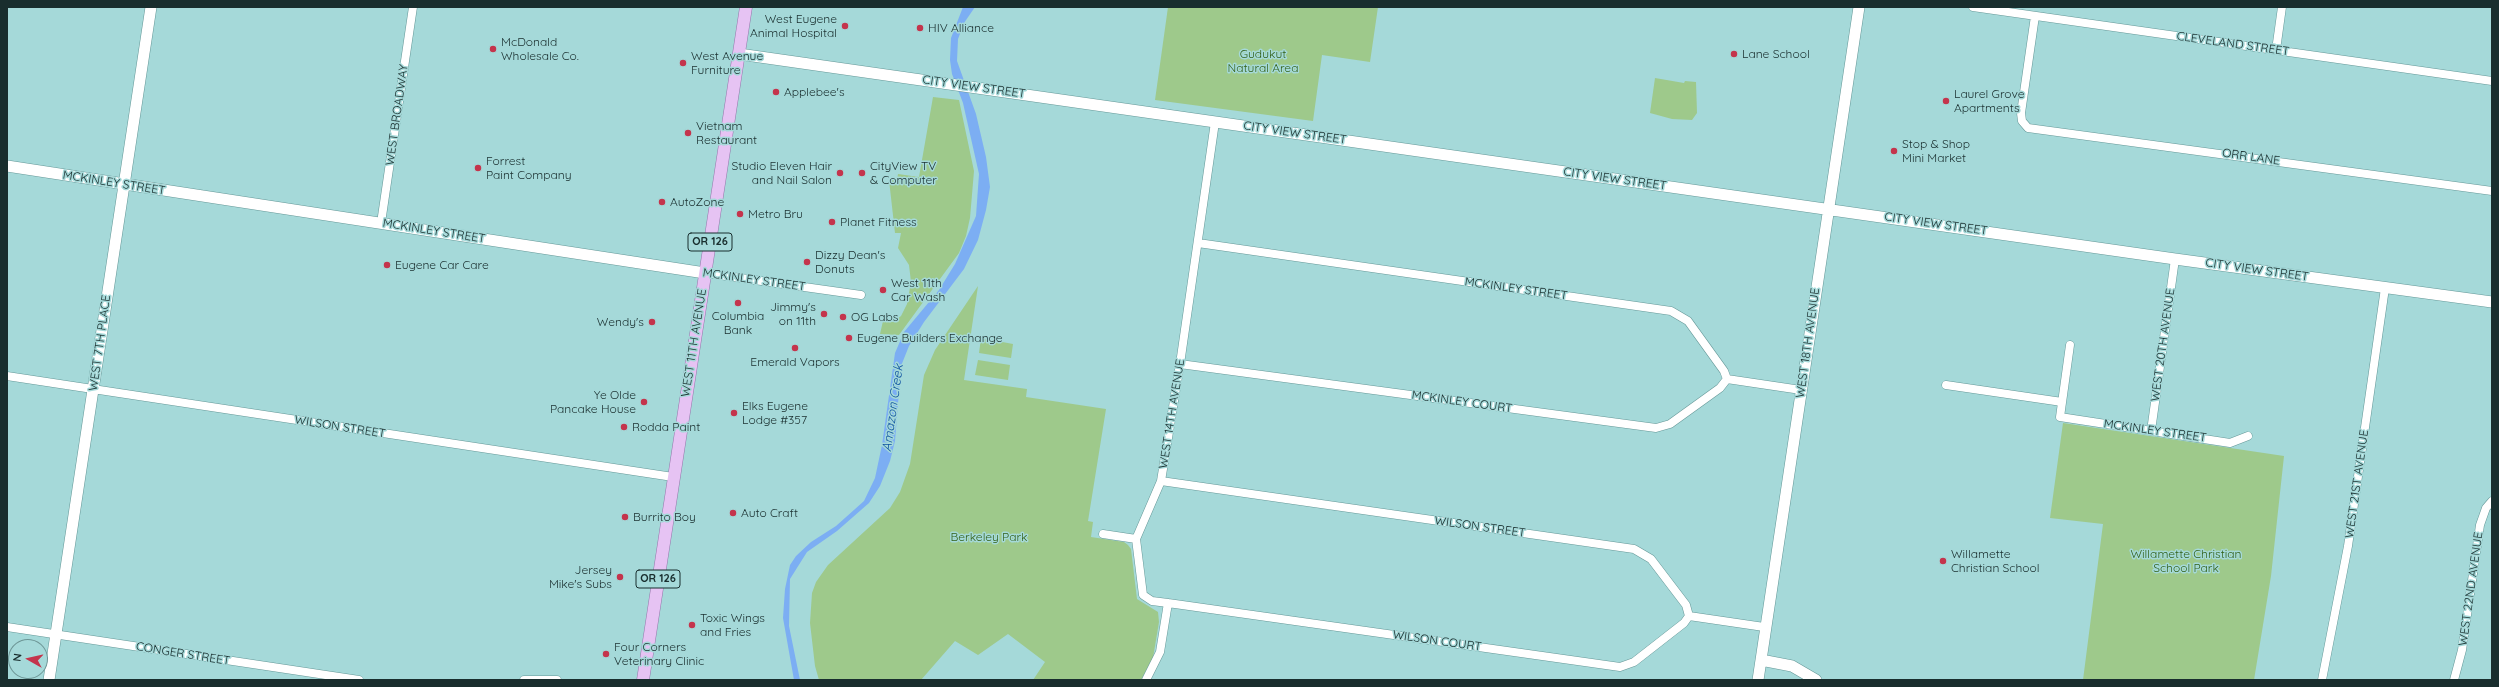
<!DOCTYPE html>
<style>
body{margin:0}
#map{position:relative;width:2499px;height:687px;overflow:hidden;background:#a5d9d9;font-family:Quicksand,sans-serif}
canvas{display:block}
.frame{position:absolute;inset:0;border:8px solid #192e2e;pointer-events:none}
.north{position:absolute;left:8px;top:639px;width:40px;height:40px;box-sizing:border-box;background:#a5d9d9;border:1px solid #6d9595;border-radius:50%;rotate:278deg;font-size:11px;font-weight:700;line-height:16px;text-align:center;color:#192e2e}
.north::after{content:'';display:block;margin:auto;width:14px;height:18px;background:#c4344c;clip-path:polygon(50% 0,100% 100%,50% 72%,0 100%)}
</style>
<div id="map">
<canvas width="2499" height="687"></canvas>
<div class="frame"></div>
<div class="north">N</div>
</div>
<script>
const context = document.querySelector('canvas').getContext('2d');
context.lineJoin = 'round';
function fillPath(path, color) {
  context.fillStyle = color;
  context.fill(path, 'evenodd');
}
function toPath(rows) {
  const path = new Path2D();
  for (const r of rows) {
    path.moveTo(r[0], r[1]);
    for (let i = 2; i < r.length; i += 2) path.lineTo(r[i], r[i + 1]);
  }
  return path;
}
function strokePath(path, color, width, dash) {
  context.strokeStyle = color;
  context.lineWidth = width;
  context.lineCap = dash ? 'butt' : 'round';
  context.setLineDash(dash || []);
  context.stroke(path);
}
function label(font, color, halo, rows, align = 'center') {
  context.font = font + ' Quicksand,sans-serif';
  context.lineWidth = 3;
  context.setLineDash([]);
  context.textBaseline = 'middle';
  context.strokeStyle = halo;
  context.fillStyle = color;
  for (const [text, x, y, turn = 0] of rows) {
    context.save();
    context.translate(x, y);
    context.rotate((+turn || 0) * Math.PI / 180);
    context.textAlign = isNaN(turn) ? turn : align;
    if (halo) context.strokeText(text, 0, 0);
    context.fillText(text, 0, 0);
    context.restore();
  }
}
fillPath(toPath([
 [1168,7,1378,7,1370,62,1322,55,1313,121,1155,100],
 [1655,78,1684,83,1685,81,1696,82,1697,113,1692,120,1672,119,1650,113],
 [933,97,959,100,974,171,970,218,966,236,959,253,899,335,880,334,883,321,893,322,901,316,907,304,911,282,909,265,898,248,901,233,895,233,889,180,897,180,898,174,919,177],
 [978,286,964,380,1027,389,1026,397,1106,409,1088,521,1093,522,1091,537,1124,542,1128,545,1131,549,1137,599,1158,612,1159,622,1153,658,1141,680,1033,680,1045,662,1008,634,978,655,955,641,921,680,819,680,815,666,810,623,812,593,816,582,828,565,890,508,900,492,910,464,924,375,935,350],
 [981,338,1013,344,1011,358,979,353],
 [978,360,1010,365,1008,380,975,375],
 [2063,423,2284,456,2271,576,2254,680,2083,680,2103,524,2050,518]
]), '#9ec98b');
fillPath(toPath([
 [963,7,975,7,964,23,958,39,957,61,976,114,986,157,990,187,986,210,978,240,964,269,924,322,909,346,901,366,895,441,890,461,880,486,869,503,837,531,807,552,790,579,789,626,800,680,794,680,783,618,785,589,790,565,796,556,811,542,836,526,864,501,875,478,882,445,895,353,904,332,939,290,955,264,976,216,979,174,963,103,952,74,950,60,951,38]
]), '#7caef3');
const street = toPath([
 [1973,7,2492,81],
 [2035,16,2021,113,2022,121,2028,128,2492,191],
 [2276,50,2282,7],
 [381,223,413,7],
 [1198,243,1671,311,1688,321,1724,371,1727,379,1801,390],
 [705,273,861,295],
 [2070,345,2060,417,2230,443,2248,436],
 [1180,364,1656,428,1670,424,1720,388,1727,379],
 [7,376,673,477],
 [1946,385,2062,402],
 [2151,431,2175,259],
 [1161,481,1634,549,1651,559,1686,605,1689,616,1764,627],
 [1103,534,1136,539],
 [1168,603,1620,667,1634,662,1684,623,1689,616],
 [7,627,359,680],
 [524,680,557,680],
 [1146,680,1160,652,1168,603,1152,601,1143,595,1136,539,1161,481,1180,364,1215,122],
 [2322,680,2348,546,2385,288],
 [2454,680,2462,650,2480,525,2486,508,2492,501]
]);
const secondary = toPath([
 [739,54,2175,259,2492,302],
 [7,166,705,273],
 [1761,660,1792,666,1816,680],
 [49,680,151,7],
 [1758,680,1859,7]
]);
const primary = toPath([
 [643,680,746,7]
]);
strokePath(street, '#659898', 9);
strokePath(secondary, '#659898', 12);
strokePath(primary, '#9375a9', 13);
strokePath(street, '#fff', 8);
strokePath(secondary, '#fff', 11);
strokePath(primary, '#e6c3f3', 12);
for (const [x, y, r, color] of [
 [845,26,4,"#c4344c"],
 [920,28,4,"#c4344c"],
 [493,49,4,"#c4344c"],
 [1734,54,4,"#c4344c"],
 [683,63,4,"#c4344c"],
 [776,92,4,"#c4344c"],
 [1946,101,4,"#c4344c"],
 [688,133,4,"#c4344c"],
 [1894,151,4,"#c4344c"],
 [478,168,4,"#c4344c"],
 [840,173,4,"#c4344c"],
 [862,173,4,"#c4344c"],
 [662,202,4,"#c4344c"],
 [740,214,4,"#c4344c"],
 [832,222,4,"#c4344c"],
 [807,262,4,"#c4344c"],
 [387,265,4,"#c4344c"],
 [883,290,4,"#c4344c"],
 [738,303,4,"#c4344c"],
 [824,314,4,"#c4344c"],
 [843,317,4,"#c4344c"],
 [652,322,4,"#c4344c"],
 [849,338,4,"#c4344c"],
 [795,348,4,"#c4344c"],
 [644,402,4,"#c4344c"],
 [734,413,4,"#c4344c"],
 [624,427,4,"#c4344c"],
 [733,513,4,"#c4344c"],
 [625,517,4,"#c4344c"],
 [1943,561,4,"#c4344c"],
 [620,577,4,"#c4344c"],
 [692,625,4,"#c4344c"],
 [606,654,4,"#c4344c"]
]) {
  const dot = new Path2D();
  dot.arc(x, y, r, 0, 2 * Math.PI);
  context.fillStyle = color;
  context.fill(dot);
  strokePath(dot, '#a5d9d9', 1.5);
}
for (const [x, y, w] of [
 [710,242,44],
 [658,579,44]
]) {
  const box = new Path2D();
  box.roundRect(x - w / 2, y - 9, w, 18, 3);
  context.fillStyle = '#a5d9d9';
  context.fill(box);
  strokePath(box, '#192e2e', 1);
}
label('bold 11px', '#192e2e', null, [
 ["OR 126",710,242],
 ["OR 126",658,579]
]);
label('12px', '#192e2e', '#a5d9d9', [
 ["West Eugene",837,19,"right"],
 ["Animal Hospital",837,33,"right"],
 ["HIV Alliance",928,28],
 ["McDonald",501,42],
 ["Wholesale Co.",501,56],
 ["Lane School",1742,54],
 ["West Avenue",691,56],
 ["Furniture",691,70],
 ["Applebee's",784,92],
 ["Laurel Grove",1954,94],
 ["Apartments",1954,108],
 ["Vietnam",696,126],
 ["Restaurant",696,140],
 ["Stop & Shop",1902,144],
 ["Mini Market",1902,158],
 ["Forrest",486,161],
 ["Paint Company",486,175],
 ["Studio Eleven Hair",832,166,"right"],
 ["and Nail Salon",832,180,"right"],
 ["CityView TV",870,166],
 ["& Computer",870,180],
 ["AutoZone",670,202],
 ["Metro Bru",748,214],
 ["Planet Fitness",840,222],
 ["Dizzy Dean's",815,255],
 ["Donuts",815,269],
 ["Eugene Car Care",395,265],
 ["West 11th",891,283],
 ["Car Wash",891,297],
 ["Jimmy's",816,307,"right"],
 ["on 11th",816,321,"right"],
 ["Columbia",738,316,"center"],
 ["Bank",738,330,"center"],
 ["OG Labs",851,317],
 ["Wendy's",644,322,"right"],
 ["Eugene Builders Exchange",857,338],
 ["Emerald Vapors",795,362,"center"],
 ["Ye Olde",636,395,"right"],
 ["Pancake House",636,409,"right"],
 ["Elks Eugene",742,406],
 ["Lodge #357",742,420],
 ["Rodda Paint",632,427],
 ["Auto Craft",741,513],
 ["Burrito Boy",633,517],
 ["Willamette",1951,554],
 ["Christian School",1951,568],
 ["Jersey",612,570,"right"],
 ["Mike's Subs",612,584,"right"],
 ["Toxic Wings",700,618],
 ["and Fries",700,632],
 ["Four Corners",614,647],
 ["Veterinary Clinic",614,661]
], 'left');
label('12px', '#192e2e', '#a5d9d9', [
 ["CLEVELAND STREET",2233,44,8],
 ["CITY VIEW STREET",974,87,8],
 ["WEST BROADWAY",397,115,-82],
 ["CITY VIEW STREET",1295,133,8],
 ["ORR LANE",2251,157,8],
 ["CITY VIEW STREET",1615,179,8],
 ["MCKINLEY STREET",114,183,9],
 ["CITY VIEW STREET",1936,224,8],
 ["MCKINLEY STREET",434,231,9],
 ["CITY VIEW STREET",2257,270,8],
 ["MCKINLEY STREET",754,280,8],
 ["MCKINLEY STREET",1516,289,8],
 ["WEST 7TH PLACE",100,343,-82],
 ["WEST 11TH AVENUE",694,343,-81],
 ["WEST 18TH AVENUE",1808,343,-82],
 ["WEST 20TH AVENUE",2163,345,-82],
 ["MCKINLEY COURT",1462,402,8],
 ["WEST 14TH AVENUE",1172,414,-81],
 ["WILSON STREET",340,427,9],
 ["MCKINLEY STREET",2155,431,8],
 ["WEST 21ST AVENUE",2357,484,-82],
 ["WILSON STREET",1480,527,8],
 ["WEST 22ND AVENUE",2471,589,-82],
 ["WILSON COURT",1437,641,8],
 ["CONGER STREET",183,654,9]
]);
label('12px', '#326016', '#a5d9d9', [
 ["Gudukut",1263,54],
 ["Natural Area",1263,68],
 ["Berkeley Park",989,537],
 ["Willamette Christian",2186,554],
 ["School Park",2186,568]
]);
label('italic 13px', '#0f53a2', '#a5d9d9', [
 ["Amazon Creek",893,408,-82]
]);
</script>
